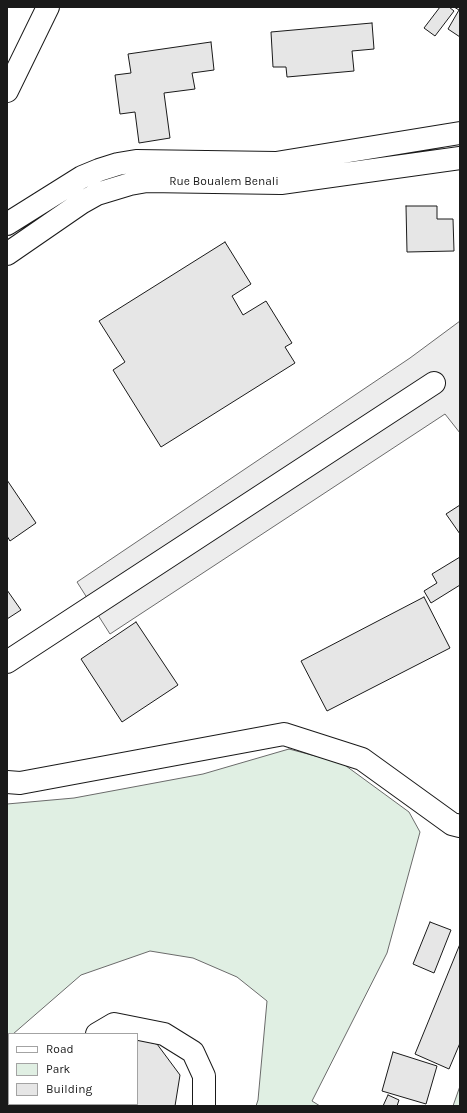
<!DOCTYPE html>
<style>
body{margin:0}
#map{position:relative;width:467px;height:1113px;overflow:hidden;background:#fff;font-family:Karla,sans-serif}
canvas{display:block}
.frame{position:absolute;inset:0;border:8px solid #1a1a1a;pointer-events:none}
.legend{position:absolute;left:8px;top:1033px;width:130px;height:72px;box-sizing:border-box;background:#fff;border:1px solid #a3a3a3;margin:0;padding:5px 7px;list-style:none;font-size:12px;color:#1a1a1a}
.legend li{display:flex;align-items:center;gap:8px;height:20px}
.legend b{width:20px;border:1px solid #a3a3a3}
</style>
<div id="map">
<canvas width="467" height="1113"></canvas>
<div class="frame"></div>
<ul class="legend">
<li><b style="height:5px;background:#fff"></b>Road</li>
<li><b style="height:11px;background:#e0efe3"></b>Park</li>
<li><b style="height:11px;background:#e6e6e6"></b>Building</li>
</ul>
</div>
<script>
const context = document.querySelector('canvas').getContext('2d');
context.lineJoin = 'round';
function fillPath(path, color) {
  context.fillStyle = color;
  context.fill(path, 'evenodd');
}
function toPath(rows) {
  const path = new Path2D();
  for (const r of rows) {
    path.moveTo(r[0], r[1]);
    for (let i = 2; i < r.length; i += 2) path.lineTo(r[i], r[i + 1]);
  }
  return path;
}
function strokePath(path, color, width, dash) {
  context.strokeStyle = color;
  context.lineWidth = width;
  context.lineCap = dash ? 'butt' : 'round';
  context.setLineDash(dash || []);
  context.stroke(path);
}
function label(font, color, halo, rows, align = 'center') {
  context.font = font + ' Karla,sans-serif';
  context.lineWidth = 3;
  context.setLineDash([]);
  context.textBaseline = 'middle';
  context.strokeStyle = halo;
  context.fillStyle = color;
  for (const [text, x, y, turn = 0] of rows) {
    context.save();
    context.translate(x, y);
    context.rotate((+turn || 0) * Math.PI / 180);
    context.textAlign = isNaN(turn) ? turn : align;
    if (halo) context.strokeText(text, 0, 0);
    context.fillText(text, 0, 0);
    context.restore();
  }
}
const green = toPath([
 [289,749,342,763,409,812,420,832,387,953,312,1101,320,1106,256,1106,258,1100,267,1001,237,977,193,958,150,951,81,975,13,1034,9,1034,9,1038,7,1041,7,804,74,798,203,774,289,749],
 [460,1086,460,1106,453,1106,460,1086]
]);
fillPath(green, '#e0efe3');
strokePath(green, '#6a6a6a', 1);
const parking = toPath([
 [460,321,460,433,445,414,110,634,77,582,410,358,460,321]
]);
fillPath(parking, '#ededed');
strokePath(parking, '#6a6a6a', 1);
const building = toPath([
 [440,7,449,7,454,11,435,36,424,28,440,7],
 [454,7,460,7,460,37,448,29,459,10,454,7],
 [372,23,374,49,352,51,354,71,287,77,286,67,273,67,271,32,372,23],
 [211,42,214,70,192,73,195,89,164,93,170,138,139,143,135,112,120,114,115,75,131,73,128,54,211,42],
 [406,206,437,206,437,219,453,219,454,251,407,252,406,206],
 [225,242,251,284,232,296,243,315,266,301,292,343,285,347,295,363,161,447,113,370,125,362,99,321,225,242],
 [7,480,36,523,10,541,7,536,7,480],
 [460,505,460,534,446,514,460,505],
 [460,557,460,585,431,603,424,591,437,583,432,574,460,557],
 [7,590,21,610,7,619,7,590],
 [424,597,450,648,327,711,301,661,424,597],
 [136,622,178,685,122,722,81,659,136,622],
 [430,922,451,930,434,973,413,964,430,922],
 [460,944,460,1043,449,1069,415,1054,460,944],
 [137,1039,157,1044,180,1075,175,1106,123,1106,123,1104,137,1104,137,1039],
 [393,1052,437,1066,426,1104,382,1091,393,1052],
 [388,1095,399,1100,397,1106,383,1106,388,1095],
 [48,1104,93,1104,92,1106,47,1106,48,1104]
]);
fillPath(building, '#e6e6e6');
strokePath(building, '#1a1a1a', 1);
const minor = toPath([
 [7,224,82,177,99,170,118,164,136,161,276,163,460,133],
 [7,254,81,203,97,194,130,184,147,181,281,183,460,158],
 [7,662,434,383],
 [7,782,20,783,284,734,362,759,452,824,460,826],
 [97,1034,114,1024,164,1034,193,1052,204,1076,204,1106],
 [7,1106,10,1104]
]);
const major = toPath([
 [7,91,48,7]
]);
strokePath(minor, '#1a1a1a', 24);
strokePath(major, '#1a1a1a', 24);
strokePath(minor, '#fff', 22);
strokePath(major, '#fff', 22);
label('12px', '#1a1a1a', '#fff', [
 ["Rue Boualem Benali",224,182]
]);
</script>
